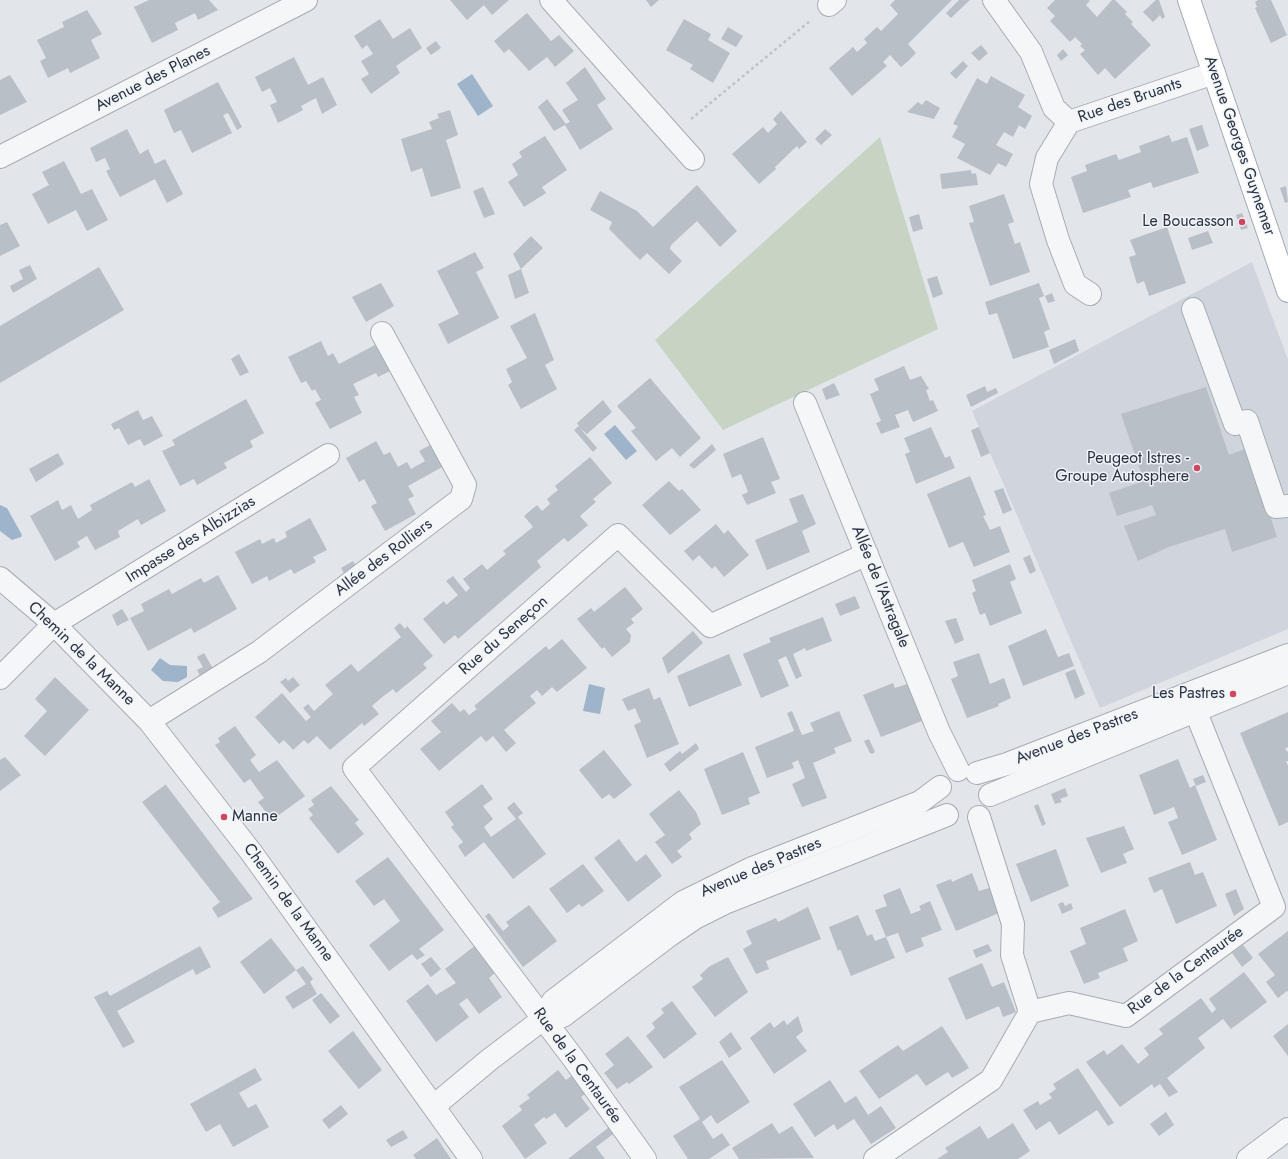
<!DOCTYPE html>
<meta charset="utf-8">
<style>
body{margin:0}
canvas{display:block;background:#e2e5ea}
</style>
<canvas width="1288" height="1159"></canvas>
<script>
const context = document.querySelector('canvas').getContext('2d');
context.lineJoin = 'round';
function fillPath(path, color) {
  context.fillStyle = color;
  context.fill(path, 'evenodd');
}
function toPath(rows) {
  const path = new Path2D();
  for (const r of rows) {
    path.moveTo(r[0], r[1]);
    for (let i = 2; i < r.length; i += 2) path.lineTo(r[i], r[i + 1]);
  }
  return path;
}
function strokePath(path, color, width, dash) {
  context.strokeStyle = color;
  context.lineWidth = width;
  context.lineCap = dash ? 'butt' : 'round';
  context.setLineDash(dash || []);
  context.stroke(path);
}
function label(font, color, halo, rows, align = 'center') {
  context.font = font + ' Jost,sans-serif';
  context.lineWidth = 3;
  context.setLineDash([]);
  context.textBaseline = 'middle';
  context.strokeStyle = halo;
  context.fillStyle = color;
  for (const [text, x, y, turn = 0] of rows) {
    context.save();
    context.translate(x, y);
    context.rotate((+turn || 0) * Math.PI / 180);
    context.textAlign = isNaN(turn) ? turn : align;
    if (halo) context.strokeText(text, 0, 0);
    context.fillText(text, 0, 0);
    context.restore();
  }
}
fillPath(toPath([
 [1252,262,1288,360,1288,629,1100,708,972,411]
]), '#d0d4dc');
fillPath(toPath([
 [880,137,938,329,723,430,655,340]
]), '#c8d4c3');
fillPath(toPath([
 [472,74,493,106,478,116,457,84],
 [615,425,637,451,626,460,604,434],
 [0,505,7,508,22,535,21,537,12,540,0,531],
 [160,658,170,665,187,666,187,677,178,682,163,681,151,670],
 [589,684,605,688,600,714,583,711]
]), '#9db4ca');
fillPath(toPath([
 [149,0,209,0,218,10,198,20,195,13,175,23,178,30,152,43,134,7],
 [450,0,509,0,492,15,484,5,467,20],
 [646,0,659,0,651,7],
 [895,0,952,0,908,44,916,53,907,62,901,67,890,55,883,62,887,66,852,96,829,68,853,47,857,52,867,43,864,39,877,27,881,31,898,14,890,5],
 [959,0,970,0,951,18,946,13],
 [1055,0,1088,0,1090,1,1086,5,1097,17,1112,0,1115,0,1127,12,1125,14,1133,22,1131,24,1151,45,1115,79,1105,68,1098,75,1080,54,1085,50,1080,46,1082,44,1075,37,1070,42,1050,21,1055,16,1047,8],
 [1156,0,1159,0,1165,17,1162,19,1160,15,1153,22,1143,12],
 [1258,0,1271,0,1287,35,1271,43,1255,8,1257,7,1255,2],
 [87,10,102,34,91,40,100,58,70,73,68,68,48,78,40,61,46,58,37,40,64,27,62,22],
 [527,13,551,41,559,35,574,51,555,67,547,57,529,71,509,49,504,53,494,41],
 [380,19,393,39,410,28,422,48,396,66,400,73,371,94,361,79,369,74,361,61,373,54,367,45,362,49,354,36],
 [684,19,711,34,708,40,730,53,713,83,690,69,693,65,666,50],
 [728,27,743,36,736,47,721,39],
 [436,41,441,48,431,55,426,48],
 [981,45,988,53,979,61,971,53],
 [1063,49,1068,55,1061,61,1057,55],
 [294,57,308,85,323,77,337,105,322,114,316,98,301,106,303,110,278,123,270,105,277,102,270,88,262,92,255,77],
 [963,61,968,66,956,79,950,73],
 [585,67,606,99,597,105,613,129,580,150,565,125,554,131,538,107,547,99,566,124,570,122,562,110,578,100,566,83],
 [10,75,27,102,0,115,0,80],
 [991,76,1025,95,1018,107,1032,116,1025,129,1019,125,1013,137,1004,132,996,145,1013,154,1006,167,998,163,990,175,957,158,965,144,952,137,958,126,953,124,977,78,987,84],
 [218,82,242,127,237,130,228,113,223,115,232,133,192,153,181,130,174,133,164,110],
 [926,100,940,108,934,119,907,112,918,102,922,105],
 [450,110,458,135,446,140,461,188,431,197,422,168,411,172,401,139,432,129,429,122,439,118,437,114],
 [781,111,807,142,799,149,797,146,775,167,776,169,759,184,732,154,763,127,768,133,777,124,773,119],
 [1202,125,1209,146,1197,151,1189,129],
 [127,129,140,154,148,149,155,164,165,159,183,194,167,203,155,179,120,197,106,171,110,169,105,158,96,162,90,148],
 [825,129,832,135,821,145,815,139],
 [1169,135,1172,142,1187,137,1199,173,1153,188,1151,182,1128,190,1131,197,1083,213,1071,177,1087,171,1085,165,1116,154,1119,160,1141,152,1139,146],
 [545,136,567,170,542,187,546,193,524,207,508,182,518,175,512,164,522,157,519,152],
 [64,161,81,194,92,189,108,220,87,231,76,210,48,224,32,194,49,185,42,172],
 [971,170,972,174,976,173,978,185,942,189,940,174],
 [697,185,737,231,720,247,697,221,671,245,670,249,682,261,669,274,647,253,640,260,609,229,612,222,590,210,600,191,637,211,653,227],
 [1286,186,1288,202,1285,203,1280,188],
 [483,187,495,214,484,218,473,191],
 [1004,194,1014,222,1008,224,1015,244,1020,242,1030,272,990,286,969,223,974,222,969,206],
 [1242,213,1248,228,1241,230,1236,215],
 [919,214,923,229,913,232,909,217],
 [7,222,20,246,0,256,0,225],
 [1167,227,1186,283,1149,296,1144,281,1137,284,1133,271,1129,257,1136,255,1130,240],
 [1208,231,1213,243,1192,250,1188,238],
 [531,236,543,248,521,269,513,254],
 [475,252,484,268,476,272,499,318,448,344,438,324,459,314,437,271],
 [30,265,37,279,13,293,10,286,23,279,19,270],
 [99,267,124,310,0,383,0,326],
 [521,269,529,293,515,299,508,275],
 [937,276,943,294,933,298,927,279],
 [381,283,394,306,366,322,352,297],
 [1039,283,1044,296,1039,298,1050,329,1044,332,1049,347,1013,359,997,313,989,315,985,302],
 [1052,293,1055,301,1048,303,1045,296],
 [535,313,554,360,545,365,557,389,521,409,508,385,512,382,506,369,527,358,510,326],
 [1075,339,1079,351,1054,364,1049,350],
 [321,341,328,356,333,353,339,364,375,345,390,371,378,377,376,373,353,384,359,395,354,397,362,413,330,429,315,403,321,400,315,389,312,391,306,381,301,383,288,357],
 [239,354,249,372,240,376,231,359],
 [904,366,910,380,921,376,929,389,926,390,930,401,933,400,938,411,913,422,908,410,895,415,900,427,881,434,876,423,881,421,870,394,879,390,874,379],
 [650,378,701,438,680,457,672,448,656,461,631,431,636,428,617,406],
 [834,383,840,395,826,400,822,389],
 [985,386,987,392,996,388,998,393,971,407,966,395],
 [1206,387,1229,455,1248,448,1277,537,1232,552,1225,529,1169,547,1138,561,1124,526,1156,515,1152,505,1117,516,1109,493,1144,481,1121,414],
 [246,399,264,433,250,441,253,447,224,463,227,468,197,485,194,479,180,486,162,451,175,445,172,440],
 [603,400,612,412,587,434,580,428,597,448,593,452,574,430,579,426,577,423],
 [138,410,143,420,152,416,163,436,144,446,140,439,128,445,119,428,114,430,111,424],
 [931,427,945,458,950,456,955,468,916,484,905,454,910,452,904,438],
 [979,427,990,453,981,457,971,430],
 [763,437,780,479,771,482,776,493,747,505,742,495,748,492,741,474,732,478,723,454],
 [376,441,384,455,390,452,398,467,407,462,411,469,425,461,419,451,432,444,444,466,408,486,414,496,408,499,416,514,385,531,371,506,377,503,364,479,359,482,346,458],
 [712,444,716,450,694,469,689,465],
 [58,453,64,464,36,482,29,469],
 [590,457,612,483,593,499,596,502,580,516,588,525,568,542,564,538,537,561,541,567,458,639,455,635,444,644,423,619,444,601,446,605,458,595,446,581,453,576,466,592,470,588,463,579,482,564,487,570,506,554,503,551,533,527,524,516,537,505,542,511,550,504,547,499,558,490,555,486],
 [970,476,986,515,983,516,990,530,1000,526,1010,552,974,567,963,542,949,548,927,494],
 [149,479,166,511,141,525,138,519,118,531,120,537,95,550,87,536,77,542,80,547,55,561,30,516,58,500,62,510,71,505,78,519,92,510,90,505,132,482,135,487],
 [669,481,679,491,682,489,701,510,670,535,642,505],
 [1003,488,1012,510,1003,514,994,491],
 [803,494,816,524,802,531,810,552,767,570,755,540,798,522,789,499],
 [310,518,327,550,313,557,316,562,294,574,291,569,269,581,267,576,252,584,235,552,260,539,262,544,274,538,276,543,287,537,285,532],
 [716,524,724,534,728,530,749,555,724,577,715,566,712,569,699,555,693,561,684,551],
 [1030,555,1036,571,1030,574,1023,558],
 [353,561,359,572,348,581,341,568],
 [1010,564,1016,579,1010,582,1022,613,990,626,985,613,980,615,972,593,976,591,972,580],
 [218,575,237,609,194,633,191,628,148,651,130,618,144,611,141,604,169,589,172,594,201,578,204,583],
 [625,587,643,609,631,619,634,623,626,629,631,635,630,642,612,657,604,647,602,649,577,619,591,608,594,612],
 [855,596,860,608,840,616,835,604],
 [122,609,129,620,117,626,112,615],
 [823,617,832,641,806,651,805,648,793,654,802,676,796,679,786,656,778,660,789,686,761,698,743,654,771,642,769,638],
 [956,618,964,640,955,644,945,621],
 [400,623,405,629,407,626,433,656,423,664,427,668,396,693,393,689,381,698,372,706,379,714,364,726,362,723,330,750,317,736,308,744,304,740,293,750,284,740,279,744,255,717,282,693,306,721,311,717,303,708,308,704,314,711,333,694,325,685,351,664,358,672,380,654,401,637,394,628],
 [1046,629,1058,657,1069,653,1074,666,1023,686,1008,646],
 [693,631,703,643,668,674,662,658],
 [562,639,587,668,557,692,552,687,542,696,537,690,530,696,536,703,504,730,516,743,506,752,493,736,486,742,481,736,439,771,420,749,441,732,431,721,452,703,460,712,464,709,469,715,477,709,474,706,546,646,549,650],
 [204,653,215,672,202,680,197,670,203,667,197,657],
 [979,653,990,684,1004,678,1011,698,998,704,999,706,967,718,951,679,958,676,953,662],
 [729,654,742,685,689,707,677,676],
 [1075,669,1085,694,1075,699,1065,673],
 [55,677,89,710,45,756,24,736,47,711,35,699],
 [293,677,300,685,290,693,280,682,286,678,288,681],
 [893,683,895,688,907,684,922,721,881,737,863,695],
 [649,688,654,700,660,697,679,744,647,758,634,725,641,722,635,708,628,711,622,699],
 [792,711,802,735,814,731,810,723,839,711,852,741,834,748,836,753,813,763,827,798,802,807,792,784,805,778,798,760,792,763,794,768,767,778,755,747,794,731,787,713],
 [1288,712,1288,747,1285,749,1288,752,1288,761,1286,761,1288,766,1288,822,1279,826,1240,733],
 [235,726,256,755,250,760,259,772,277,760,305,796,272,820,258,802,264,798,250,779,244,783,215,745,220,742,218,738],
 [869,739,875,752,872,754,870,753,864,741],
 [696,743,699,749,670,772,664,764,680,751,682,754],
 [604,750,632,785,614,799,609,794,602,799,579,770],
 [743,752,760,793,748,798,750,804,722,815,704,769],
 [5,757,21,775,0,791,0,760],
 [1178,759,1190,788,1195,785,1217,840,1182,855,1168,822,1178,818,1174,807,1154,815,1139,775],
 [1203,775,1206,782,1196,786,1193,779],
 [482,784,493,799,483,806,493,819,484,827,491,837,516,819,507,808,514,802,523,813,518,817,546,854,513,879,484,842,465,857,458,846,463,842,451,827,454,825,445,812],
 [165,785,166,785,253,899,218,918,212,908,220,902,142,802],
 [331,786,359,820,355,823,364,834,338,854,309,818,313,815,308,809,314,805,311,800],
 [1065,788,1068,796,1060,799,1062,802,1055,804,1051,794],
 [679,790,696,812,701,824,689,834,692,839,677,851,682,857,672,864,655,842,665,835,649,814],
 [1038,804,1046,824,1042,826,1034,806],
 [1124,826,1134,849,1123,854,1127,863,1101,873,1086,838],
 [619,839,636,862,646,854,662,876,628,902,594,858],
 [1056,849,1069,886,1031,902,1016,864],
 [388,857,444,930,419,949,425,955,417,960,412,954,389,971,369,945,400,921,384,899,374,906,355,881],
 [1190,862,1195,875,1203,872,1217,906,1176,924,1162,889,1154,893,1148,878],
 [583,864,604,891,582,907,579,904,567,913,549,889],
 [972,873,979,891,989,888,999,913,956,931,936,885,951,879,952,882],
 [900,888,911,914,921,910,919,906,930,901,942,930,921,938,924,946,906,953,898,933,886,937,895,958,851,976,840,949,838,951,829,927,858,915,867,936,872,934,875,941,886,937,875,910,887,906,883,895],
 [1236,889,1244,909,1234,916,1225,894],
 [1063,902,1065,906,1071,903,1073,909,1062,914,1058,904],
 [529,905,557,941,523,967,485,916,489,913,503,931,509,926,506,922],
 [808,907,821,939,766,961,769,969,756,974,743,949,752,944,746,931,776,918,778,922],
 [1125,909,1138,941,1123,948,1128,961,1098,973,1100,978,1084,984,1070,951,1086,944,1080,928],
 [1288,931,1288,992,1287,991,1278,998,1266,982,1275,975,1258,954],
 [271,938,296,970,303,966,313,979,310,982,317,994,293,1009,285,997,306,984,296,970,264,994,240,962],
 [477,944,497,971,489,978,502,997,479,1014,467,998,459,1004,469,1017,436,1042,406,1001,428,984,436,995,456,983,445,969],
 [988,944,992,951,976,958,973,950],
 [1243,945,1253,958,1242,967,1232,953],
 [200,946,211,967,196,975,193,969,117,1011,135,1042,123,1048,94,997,107,991,110,996],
 [431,957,441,969,431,977,421,964],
 [728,957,748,992,715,1017,692,987,703,979,700,975,710,966],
 [982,963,992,987,1004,982,1016,1012,1003,1017,999,1006,966,1020,948,978],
 [1244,972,1267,1002,1231,1029,1223,1019,1198,1038,1205,1048,1167,1078,1178,1092,1169,1097,1160,1084,1154,1088,1152,1084,1120,1107,1086,1062,1104,1050,1107,1055,1122,1044,1138,1064,1149,1055,1144,1048,1163,1034,1159,1029,1201,998,1212,1013,1216,1009,1209,999],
 [321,993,340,1016,330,1024,312,1000],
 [672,1001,697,1034,664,1059,646,1036,655,1028,652,1023,664,1013,661,1009],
 [798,1016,803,1031,796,1037,807,1051,774,1074,750,1038,770,1022,774,1028,784,1020,787,1025],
 [1288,1024,1288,1056,1273,1036],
 [942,1026,969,1068,952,1078,948,1072,926,1086,917,1074,879,1099,859,1071,898,1045,903,1051],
 [353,1031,382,1070,359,1089,328,1051],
 [731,1032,742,1049,729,1058,719,1042],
 [628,1036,653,1067,629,1084,627,1082,617,1089,604,1073,614,1065,605,1054],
 [722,1060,750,1102,717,1124,711,1115,702,1122,713,1139,722,1133,730,1145,709,1159,688,1159,673,1136,700,1119,679,1087],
 [255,1068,262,1080,239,1093,248,1108,256,1104,269,1127,233,1147,220,1124,206,1132,190,1104],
 [1078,1068,1114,1123,1108,1126,1097,1110,1059,1135,1050,1121,1036,1130,1023,1110,1038,1101,1040,1105,1052,1098,1049,1094,1056,1089,1053,1084],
 [558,1070,566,1080,575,1073,589,1091,581,1097,590,1109,566,1128,555,1113,546,1119,544,1117,534,1125,547,1143,525,1159,502,1126,522,1110,519,1106,530,1098,527,1095],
 [830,1080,845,1103,856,1096,868,1115,881,1106,896,1128,871,1144,854,1119,837,1130,834,1124,815,1137,793,1104],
 [341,1105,348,1114,329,1129,322,1120],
 [1166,1112,1174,1125,1159,1136,1150,1124],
 [772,1123,779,1134,792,1126,814,1158,739,1159,732,1148],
 [1013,1123,1030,1151,1018,1159,937,1159,948,1152,945,1148,980,1126,988,1139],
 [613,1124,617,1131,596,1147,605,1159,568,1159],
 [403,1130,408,1138,391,1147,386,1140],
 [437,1138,451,1159,416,1159,413,1155]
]), '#b9bfc7');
const minor = toPath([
 [551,0,693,159],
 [994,0,1031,52,1054,108,1069,122,1214,73],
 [829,5,835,0],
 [1069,122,1047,158,1041,184,1058,240,1075,284,1090,294],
 [0,157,306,0],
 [1193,309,1235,424,1247,421,1276,507,1288,506],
 [805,403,939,732,958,770],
 [0,578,54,624,149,721,251,852,471,1159],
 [0,678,54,624,328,455],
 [149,721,259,652,461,499,465,485,382,333],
 [977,773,1007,764,1288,655],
 [990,795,1288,673],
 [979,817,1013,924,1012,955,1030,1012],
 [543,1019,563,1016,670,935,695,918,727,902,947,815],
 [434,1106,489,1060,543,1019,553,1001,683,902,750,869,920,802,940,787],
 [645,1159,573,1058,354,768,618,535,710,626,867,554],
 [875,1159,991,1080,1030,1012,1069,1003,1126,1016,1274,907,1195,710],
 [1248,1159,1288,1129]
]);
const major = toPath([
 [1189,0,1288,291]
]);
strokePath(minor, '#a7acb4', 24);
strokePath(major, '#a1aab6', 24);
strokePath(toPath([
 [691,119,810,21]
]), '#c0c3c9', 2.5, [3, 3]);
strokePath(minor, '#f5f6f8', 22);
strokePath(major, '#fff', 22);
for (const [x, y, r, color] of [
 [1242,222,4,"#cf475f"],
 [1197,468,4,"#cf475f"],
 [1233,694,4,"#cf475f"],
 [224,817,4,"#cf475f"]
]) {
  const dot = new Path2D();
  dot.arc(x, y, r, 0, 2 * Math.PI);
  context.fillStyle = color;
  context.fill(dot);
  strokePath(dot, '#f1f4f8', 1.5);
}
label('16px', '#2a3342', '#f1f4f8', [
 ["Avenue des Planes",153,79,-27],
 ["Rue des Bruants",1130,101,-19],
 ["Avenue Georges Guynemer",1239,146,71],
 ["Impasse des Albizzias",191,540,-32],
 ["Allée des Rolliers",384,558,-37],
 ["Allée de l'Astragale",880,587,68],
 ["Rue du Seneçon",504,636,-41],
 ["Chemin de la Manne",81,654,44],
 ["Avenue des Pastres",1077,737,-21],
 ["Avenue des Pastres",761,868,-23],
 ["Chemin de la Manne",288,903,54],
 ["Rue de la Centaurée",1186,971,-36],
 ["Rue de la Centaurée",577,1066,54]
]);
label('16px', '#2a3342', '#f1f4f8', [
 ["Le Boucasson",1234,222],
 ["Peugeot Istres -",1189,459],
 ["Groupe Autosphere",1189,477],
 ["Les Pastres",1225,694],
 ["Manne",232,817,"left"]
], 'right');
</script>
